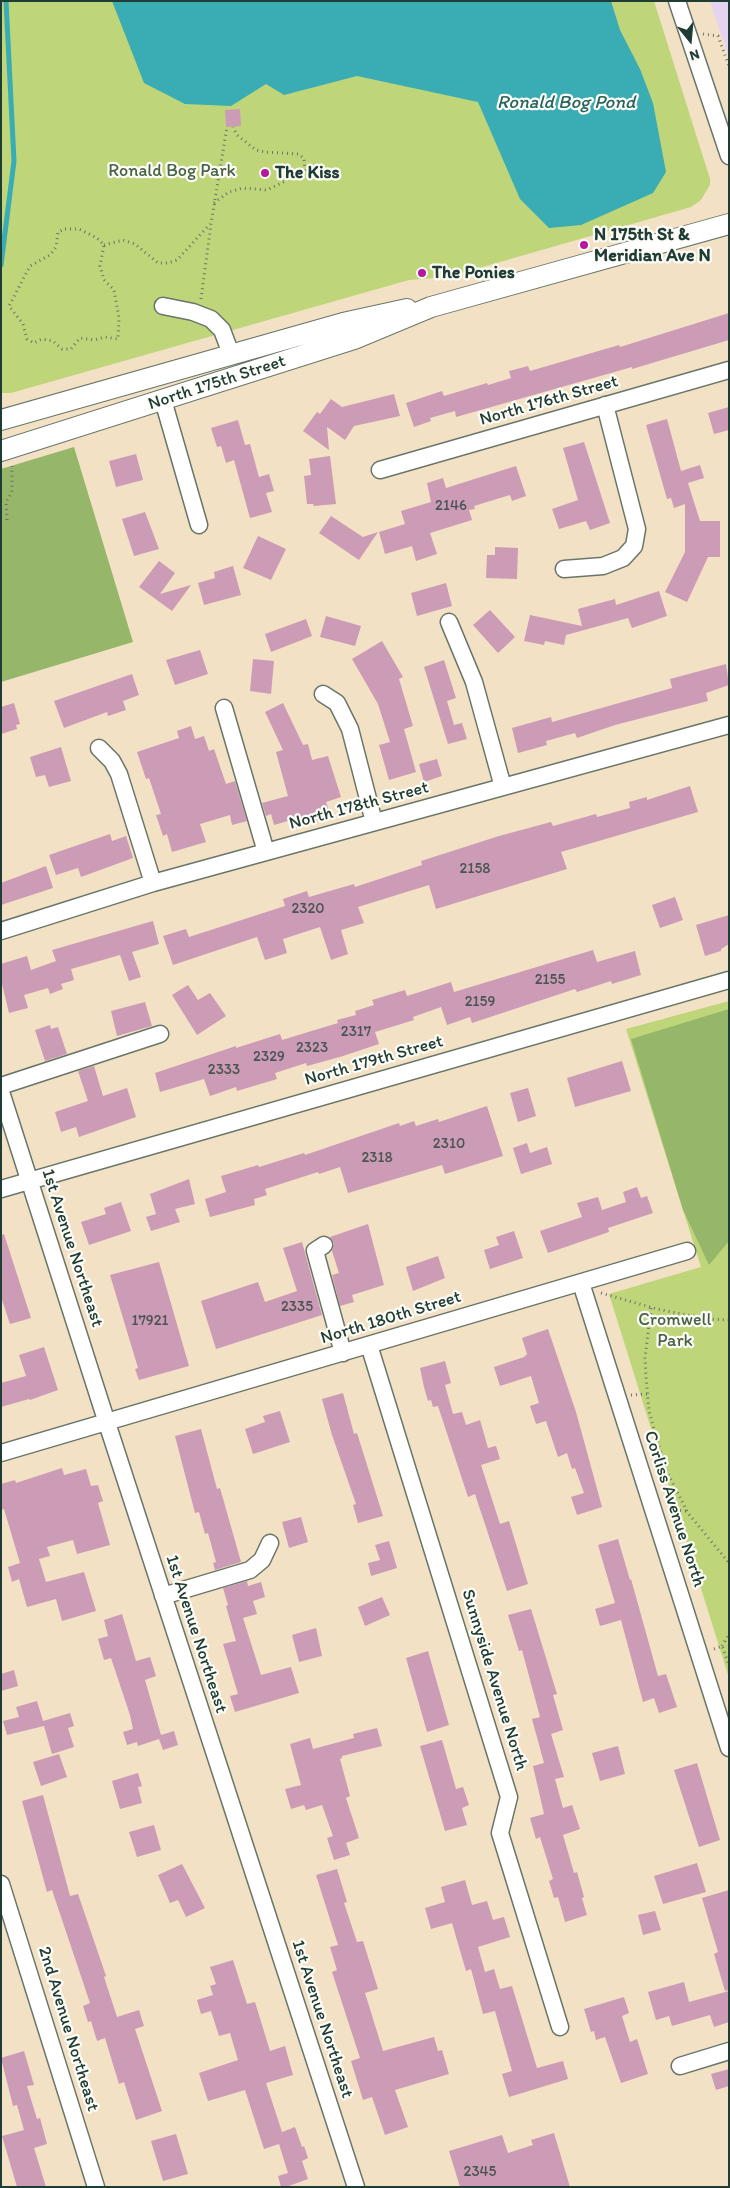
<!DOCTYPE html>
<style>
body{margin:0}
#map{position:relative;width:730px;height:2188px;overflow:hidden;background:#f3e1c5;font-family:Itim,sans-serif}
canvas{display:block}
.frame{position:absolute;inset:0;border:2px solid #1f3d34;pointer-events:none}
.north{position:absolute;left:665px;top:15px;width:50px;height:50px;-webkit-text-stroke:4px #fdfcf7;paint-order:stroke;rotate:163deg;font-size:14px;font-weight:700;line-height:20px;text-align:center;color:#1f3d34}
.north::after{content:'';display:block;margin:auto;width:18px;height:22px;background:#1f3d34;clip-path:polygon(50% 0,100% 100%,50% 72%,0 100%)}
</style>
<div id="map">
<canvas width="730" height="2188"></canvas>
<div class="frame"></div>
<div class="north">N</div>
</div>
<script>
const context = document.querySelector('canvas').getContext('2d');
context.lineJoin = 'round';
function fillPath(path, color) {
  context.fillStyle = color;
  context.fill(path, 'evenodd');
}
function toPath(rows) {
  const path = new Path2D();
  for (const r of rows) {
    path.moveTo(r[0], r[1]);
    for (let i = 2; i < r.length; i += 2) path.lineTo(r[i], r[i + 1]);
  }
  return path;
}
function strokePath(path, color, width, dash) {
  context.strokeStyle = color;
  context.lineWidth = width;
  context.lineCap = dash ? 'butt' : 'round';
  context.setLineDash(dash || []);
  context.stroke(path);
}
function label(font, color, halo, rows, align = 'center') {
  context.font = font + ' Itim,sans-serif';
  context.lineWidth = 4.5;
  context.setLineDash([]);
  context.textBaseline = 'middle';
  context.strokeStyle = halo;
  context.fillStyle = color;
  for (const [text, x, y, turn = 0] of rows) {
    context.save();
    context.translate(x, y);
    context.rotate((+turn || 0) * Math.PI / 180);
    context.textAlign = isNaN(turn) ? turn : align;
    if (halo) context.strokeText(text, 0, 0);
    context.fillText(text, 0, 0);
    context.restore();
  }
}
fillPath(toPath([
 [710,1,729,1,729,58]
]), '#e5d3f1');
fillPath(toPath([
 [1,1,654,1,710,179,710,185,701,200,691,207,448,277,409,280,11,393,1,393],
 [729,1001,729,1678,609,1294,701,1267,626,1029]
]), '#bed579');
fillPath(toPath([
 [74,447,133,642,1,682,1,469],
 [729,1009,729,1241,709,1265,683,1210,631,1039]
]), '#96b669');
fillPath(toPath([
 [112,1,611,1,620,30,640,69,653,103,666,172,653,193,581,225,549,228,520,199,478,102,357,76,284,95,266,84,231,106,185,104,144,83]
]), '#3aacb3');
strokePath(toPath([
 [1,265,14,161,6,1]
]), '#3aacb3', 5);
fillPath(toPath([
 [240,109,241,126,226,127,225,110],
 [729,313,729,340,632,369,632,367,456,417,455,411,430,418,431,421,414,427,406,403,442,391,444,396,487,383,488,385,511,378,509,371,528,366,530,371,619,345,620,347],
 [394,394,400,416,354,426,345,440,327,427,329,450,303,431,317,412,320,414,331,399,342,407],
 [729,407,729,430,714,434,708,413],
 [667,419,681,471,700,465,704,478,688,483,700,521,720,521,720,557,708,557,687,602,665,592,685,552,685,504,674,508,671,498,667,499,646,425],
 [238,420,245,445,250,444,259,477,269,474,274,491,266,493,272,512,250,518,234,460,226,463,221,446,217,447,211,428],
 [584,442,610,523,590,530,586,521,559,529,552,509,578,500,563,448],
 [136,454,143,480,116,487,109,461],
 [330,456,336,504,314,506,313,504,307,504,304,476,311,475,309,459],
 [516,466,526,496,512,501,510,495,474,506,475,509,469,510,472,520,430,533,437,554,416,561,412,546,385,554,379,532,405,524,401,511,431,502,427,483,443,478,446,488],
 [145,512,159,549,134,556,122,519],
 [331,516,363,537,378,532,359,560,319,533],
 [258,536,286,549,271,580,243,568],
 [495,547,518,548,517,579,486,578,487,555,495,555],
 [159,561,175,573,160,594,191,585,172,611,139,587],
 [233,566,241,595,204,605,198,583,215,578,214,572],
 [446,583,452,606,417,616,411,593],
 [659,591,667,616,632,628,628,618,566,635,564,645,545,641,544,645,524,641,530,615,582,626,578,609,615,599,616,605],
 [490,610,515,637,498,653,473,625],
 [326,616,361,626,355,646,320,637],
 [306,619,312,636,271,652,265,634],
 [382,641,403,677,399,679,413,726,404,729,416,772,389,780,379,745,390,742,378,704,352,659],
 [200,650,208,674,175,685,166,660],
 [253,659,274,661,271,694,250,691],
 [444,660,456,698,447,701,454,725,462,723,467,739,448,744,424,667],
 [726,664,729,685,706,693,708,701,615,725,577,738,575,733,546,741,547,745,518,753,512,728,551,717,552,722,672,688,670,679],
 [132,674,139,695,123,701,126,710,108,716,107,712,64,728,54,701],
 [14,703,20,724,16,725,17,729,1,734,1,707],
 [283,703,303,745,308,744,312,760,328,756,341,797,326,802,331,817,312,823,309,815,274,825,271,814,266,816,262,803,288,796,276,752,283,750,265,712],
 [191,726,195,739,204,736,209,751,214,749,226,784,235,781,247,821,232,825,230,815,200,824,206,842,172,852,167,834,163,836,156,815,161,814,149,778,146,779,137,752,179,738,177,731],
 [61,747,71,781,49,787,45,775,36,777,30,757],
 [437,759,442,776,424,782,419,764],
 [690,786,698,812,561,852,567,869,436,909,429,885,358,907,364,923,341,930,348,954,331,960,320,927,283,939,287,953,265,960,257,937,173,965,163,936,186,929,189,937,285,906,283,899,307,891,309,897,354,884,355,887,422,865,421,861,499,836,551,822,553,826,596,814,597,817,630,808,629,802,647,797,647,800],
 [110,834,112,841,126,836,133,858,81,877,78,868,56,875,49,855],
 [46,866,53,888,1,905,1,883],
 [675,897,683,920,660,928,652,905],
 [729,915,729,944,721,949,721,951,705,956,696,925],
 [153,921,159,944,132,952,141,977,129,981,120,955,71,969,74,980,61,984,63,989,50,994,48,988,24,995,28,1008,9,1013,1,980,1,964,27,956,31,970,56,961,52,950],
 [593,950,597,962,635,951,641,975,612,984,611,981,577,992,575,989,472,1023,470,1017,447,1025,441,1007,413,1017,414,1020,375,1032,379,1044,343,1056,307,1066,306,1063,275,1073,277,1079,237,1091,236,1087,210,1096,204,1079,160,1092,155,1073,236,1046,236,1048,280,1034,282,1040,338,1023,337,1020,356,1015,355,1011,374,1005,372,1000,405,990,407,996,451,982,454,992],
 [188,985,198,1000,210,993,226,1016,197,1035,172,995],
 [145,1002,152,1026,117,1036,111,1011],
 [50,1025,51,1029,58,1027,67,1054,45,1061,35,1030],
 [622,1061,631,1091,575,1107,567,1078],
 [94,1066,103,1096,127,1088,136,1117,79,1137,76,1127,61,1132,55,1112,88,1101,78,1071],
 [528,1088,536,1116,518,1122,510,1093],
 [487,1106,503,1156,445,1174,442,1165,348,1193,340,1167,319,1174,318,1172,265,1189,267,1195,254,1199,255,1205,210,1217,205,1199,226,1192,221,1176,258,1165,259,1167,304,1153,305,1155,399,1123,400,1126,414,1121,416,1126,438,1119,439,1122],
 [527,1143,530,1153,547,1147,552,1164,521,1174,513,1148],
 [189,1179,195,1204,175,1209,180,1222,151,1231,146,1217,156,1214,150,1194],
 [637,1187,641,1198,647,1196,653,1213,608,1228,609,1232,548,1253,540,1231,582,1217,577,1203,598,1197,602,1210,626,1202,623,1192],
 [121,1202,131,1231,89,1245,81,1222,106,1214,104,1208],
 [368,1224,384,1285,352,1295,354,1302,340,1306,332,1275,339,1273,332,1251,334,1244,330,1237],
 [514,1231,523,1258,490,1269,484,1250,499,1245,496,1237],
 [4,1234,31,1318,10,1324,1,1297,1,1235],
 [302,1242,322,1315,216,1349,201,1301,258,1282,265,1302,297,1291,283,1248],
 [438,1256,445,1278,413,1291,406,1267],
 [159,1262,189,1366,139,1380,135,1369,138,1368,110,1275],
 [548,1329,576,1412,602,1507,577,1515,571,1497,584,1493,575,1468,572,1469,567,1453,558,1457,546,1421,536,1424,530,1406,539,1403,531,1376,500,1386,494,1367,524,1357,527,1354,522,1338],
 [44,1347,58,1390,30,1400,29,1399,1,1407,1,1383,26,1376,19,1355],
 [445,1361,451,1383,445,1385,453,1414,462,1412,466,1425,480,1420,488,1448,496,1446,500,1459,481,1465,500,1524,509,1521,528,1584,507,1591,475,1494,468,1497,438,1406,433,1407,431,1400,428,1401,424,1387,420,1368],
 [343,1393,354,1434,357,1433,383,1516,358,1523,353,1505,356,1504,332,1435,322,1399],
 [280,1411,290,1442,253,1454,245,1429,265,1422,263,1416],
 [201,1429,217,1489,220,1488,241,1562,215,1570,213,1563,216,1562,208,1533,205,1534,199,1512,195,1513,175,1436],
 [62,1468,64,1475,86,1469,91,1486,98,1485,103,1501,98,1503,110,1545,77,1554,73,1540,47,1547,50,1556,39,1559,46,1582,84,1572,96,1611,62,1621,56,1599,27,1607,19,1579,12,1582,8,1567,20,1563,4,1509,1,1510,1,1484,15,1480,16,1483],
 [301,1517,308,1542,289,1548,282,1522],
 [618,1539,630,1580,631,1579,658,1676,666,1674,677,1707,659,1713,654,1698,643,1702,621,1620,600,1626,595,1609,615,1603,598,1545],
 [389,1541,397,1568,371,1576,368,1563,380,1560,375,1545],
 [247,1581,248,1586,261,1582,265,1597,253,1601,257,1614,243,1618,261,1675,291,1667,299,1693,235,1712,230,1696,238,1694,223,1644,236,1641,226,1606,228,1605,223,1588],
 [382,1597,390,1615,365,1626,358,1607],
 [531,1609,557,1694,553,1695,563,1730,551,1734,564,1777,555,1779,563,1808,572,1805,580,1829,563,1835,574,1873,577,1872,584,1897,582,1898,587,1915,565,1922,558,1897,554,1898,549,1881,553,1879,540,1837,536,1839,530,1818,544,1814,533,1766,544,1763,532,1719,540,1717,522,1650,519,1651,508,1615],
 [122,1614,136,1661,150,1657,156,1676,145,1680,161,1735,174,1731,178,1745,163,1750,159,1739,138,1746,137,1742,127,1745,123,1732,133,1729,130,1715,111,1658,104,1660,98,1639,108,1636,104,1620],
 [316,1628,322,1656,299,1662,292,1635],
 [428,1651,449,1725,427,1732,406,1658],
 [14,1670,18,1686,1,1691,1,1674],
 [37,1701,43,1721,70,1713,74,1726,68,1728,74,1747,52,1754,44,1726,7,1735,3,1721,19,1717,16,1707],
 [377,1728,382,1746,342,1756,342,1758,340,1759,350,1796,346,1798,359,1838,346,1843,350,1855,334,1860,327,1838,333,1836,322,1805,306,1810,304,1805,291,1809,285,1789,301,1785,290,1744,310,1738,313,1749,354,1738,353,1734],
 [442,1740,456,1789,463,1787,469,1805,462,1808,467,1825,445,1831,420,1746],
 [618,1746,625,1774,600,1781,592,1753],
 [59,1754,67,1777,41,1786,33,1762],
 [697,1763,720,1840,699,1847,674,1770],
 [138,1773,142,1786,138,1787,142,1803,120,1809,112,1781],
 [43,1795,70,1896,78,1894,106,1976,104,1977,117,2017,139,2010,144,2026,135,2029,162,2111,136,2120,124,2082,119,2084,105,2038,97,2041,91,2021,88,2022,83,2006,90,2003,52,1890,47,1892,22,1801],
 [154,1825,161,1850,137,1857,129,1832],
 [697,1863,706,1892,663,1904,654,1876],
 [182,1864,205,1908,186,1917,178,1900,170,1903,158,1875],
 [337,1869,347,1902,344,1903,357,1942,363,1941,378,1989,365,1993,383,2051,434,2037,438,2051,442,2050,449,2074,395,2090,408,2127,385,2135,372,2097,363,2100,351,2061,360,2058,332,1972,337,1970,330,1947,338,1945,316,1875],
 [465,1880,472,1905,487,1901,493,1920,504,1917,510,1937,478,1947,485,1972,494,1969,500,1989,512,1986,537,2068,563,2061,568,2079,509,2097,502,2074,512,2071,495,2011,483,2014,471,1969,466,1971,452,1923,431,1929,425,1908,445,1902,441,1887],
 [729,1890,729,1990,725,1991,714,1954,718,1952,702,1898],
 [655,1911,661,1930,643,1935,638,1915],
 [233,1960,247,2004,255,2002,270,2051,285,2046,293,2075,266,2083,282,2132,295,2127,302,2147,304,2146,308,2158,302,2161,308,2179,286,2187,281,2187,278,2176,288,2173,279,2144,264,2149,245,2090,208,2101,199,2073,238,2060,230,2033,219,2036,211,2011,201,2014,197,2000,213,1995,210,1986,216,1984,210,1967],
 [684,1982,689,2002,729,1991,729,2022,714,2027,710,2015,672,2026,669,2016,656,2020,648,1992],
 [624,1997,629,2013,622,2016,630,2042,637,2039,648,2074,621,2083,605,2037,596,2040,594,2031,591,2032,584,2009],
 [24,2051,34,2085,27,2086,37,2119,40,2118,47,2144,34,2148,46,2187,17,2187,2,2136,24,2130,17,2105,13,2106,1,2058],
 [729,2069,729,2086,716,2090,711,2074],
 [554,2133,570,2187,460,2187,449,2151,502,2135,508,2153,533,2145,531,2140],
 [176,2134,188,2174,163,2181,151,2141]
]), '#cc9bb5');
const minor = toPath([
 [677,1,729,156],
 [163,306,193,312,211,319,222,330,231,354],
 [163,400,199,525],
 [380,470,729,370],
 [564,569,603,566,623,558,634,546,637,529,605,405],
 [449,622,474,682,503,787],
 [323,694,337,703,350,729,374,822],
 [224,708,266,852],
 [99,748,112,761,119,774,153,883],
 [1,931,153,883,729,725],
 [1,1086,160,1034],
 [1,1092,107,1423,356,2187],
 [1,1189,729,980],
 [324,1245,315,1251,343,1353],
 [581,1283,729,1748],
 [369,1345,509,1797,500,1833,560,2027],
 [1,1453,687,1251],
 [163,1596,250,1570,262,1560,270,1543],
 [1,1884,96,2187],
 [680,2066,729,2051]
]);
const major = toPath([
 [1,420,343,323,407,309],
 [1,451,354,339,431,307,729,224]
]);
strokePath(minor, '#697667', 19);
strokePath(major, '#697667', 22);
strokePath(toPath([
 [703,34,718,36,729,66],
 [214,203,229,192,243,188,267,190,305,171,304,158,298,154,265,152,256,150,237,135,233,127],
 [65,229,79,229,97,238,104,245,100,266,104,280,114,290,119,318,118,339,105,337,94,340,80,338,71,349,62,349,53,341,42,339,34,343,27,339,23,324,9,306,30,266,50,255,56,247,58,232,65,229],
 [104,245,123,240,135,244,158,263,168,263,177,260,210,224],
 [201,299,211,224,227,127],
 [7,520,6,502,12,492,12,466],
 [601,1293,657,1309,708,1319,729,1320],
 [651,1308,645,1358,646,1377,649,1411,663,1460,668,1474,688,1513,729,1563],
 [631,1395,648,1394],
 [670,1510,686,1511],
 [722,1646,729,1634],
 [714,1649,722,1646,729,1665]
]), '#697667', 3, [1, 4]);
strokePath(minor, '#fff', 16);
strokePath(major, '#fff', 20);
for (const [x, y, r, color] of [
 [265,173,5,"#b5179e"],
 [584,245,5,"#b5179e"],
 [422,273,5,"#b5179e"]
]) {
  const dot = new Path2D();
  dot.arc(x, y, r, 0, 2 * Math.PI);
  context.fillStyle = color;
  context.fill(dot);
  strokePath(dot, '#fdfcf7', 2);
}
label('15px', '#4a5454', null, [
 ["2146",451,506],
 ["2158",475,869],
 ["2320",308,909],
 ["2155",550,980],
 ["2159",480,1002],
 ["2317",356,1032],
 ["2323",312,1048],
 ["2329",269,1057],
 ["2333",224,1070],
 ["2310",449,1144],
 ["2318",377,1158],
 ["2335",297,1307],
 ["17921",150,1321],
 ["2345",480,2172]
]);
label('18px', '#476345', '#fdfcf7', [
 ["Ronald Bog Park",172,171],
 ["Cromwell",675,1320],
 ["Park",675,1341]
]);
label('bold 18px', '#1f3d34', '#fdfcf7', [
 ["The Kiss",275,173],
 ["N 175th St &",594,235],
 ["Meridian Ave N",594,256],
 ["The Ponies",432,273]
], 'left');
label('18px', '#1f3d34', '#fdfcf7', [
 ["North 175th Street",217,383,-18],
 ["North 176th Street",549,401,-16],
 ["North 178th Street",359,806,-15],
 ["North 179th Street",374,1061,-16],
 ["1st Avenue Northeast",72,1248,72],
 ["North 180th Street",391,1318,-17],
 ["Corliss Avenue North",674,1509,72],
 ["1st Avenue Northeast",196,1634,72],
 ["Sunnyside Avenue North",494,1680,73],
 ["1st Avenue Northeast",322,2019,72],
 ["2nd Avenue Northeast",68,2029,73]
]);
label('italic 19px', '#286460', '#fdfcf7', [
 ["Ronald Bog Pond",566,103]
]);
</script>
